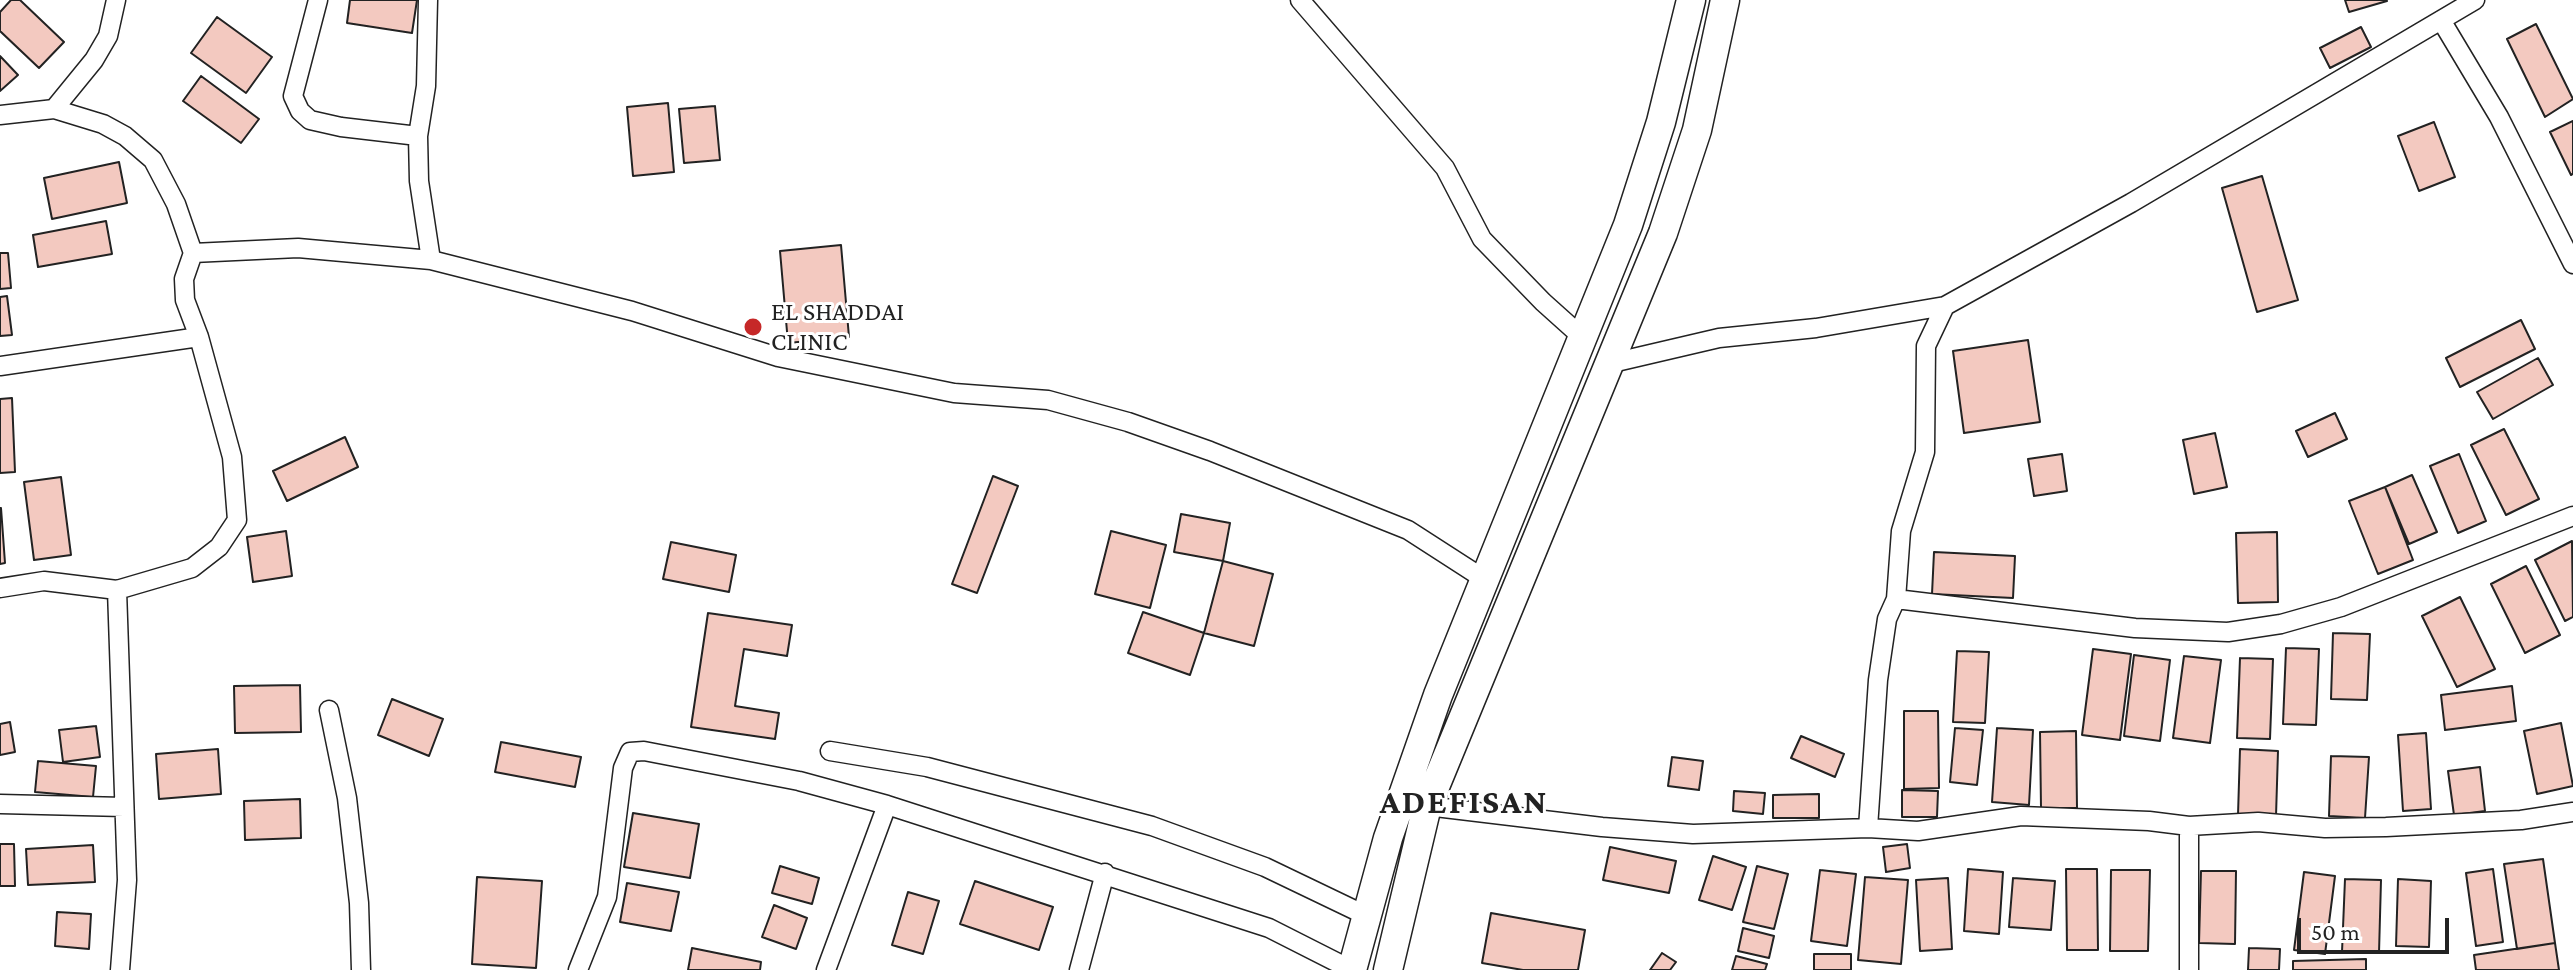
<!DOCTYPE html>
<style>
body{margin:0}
#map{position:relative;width:2573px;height:970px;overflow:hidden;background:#fff;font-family:"Crimson Pro",serif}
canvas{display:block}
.scale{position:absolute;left:2297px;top:918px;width:152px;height:36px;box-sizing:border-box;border:4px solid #222;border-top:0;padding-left:10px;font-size:24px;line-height:28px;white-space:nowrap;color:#222;-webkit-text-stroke:6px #fff;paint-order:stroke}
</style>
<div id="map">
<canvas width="2573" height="970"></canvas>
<div class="scale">50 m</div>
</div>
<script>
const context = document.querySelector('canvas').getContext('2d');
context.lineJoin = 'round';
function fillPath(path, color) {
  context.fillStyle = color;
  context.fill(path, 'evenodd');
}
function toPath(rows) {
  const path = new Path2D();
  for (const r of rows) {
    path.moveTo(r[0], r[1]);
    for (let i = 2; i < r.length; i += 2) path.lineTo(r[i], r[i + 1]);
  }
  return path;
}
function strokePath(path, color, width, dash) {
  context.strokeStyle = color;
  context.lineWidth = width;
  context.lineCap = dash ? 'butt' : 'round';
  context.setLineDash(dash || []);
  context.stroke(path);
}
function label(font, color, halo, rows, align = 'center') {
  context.font = font + ' "Crimson Pro",serif';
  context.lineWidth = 6;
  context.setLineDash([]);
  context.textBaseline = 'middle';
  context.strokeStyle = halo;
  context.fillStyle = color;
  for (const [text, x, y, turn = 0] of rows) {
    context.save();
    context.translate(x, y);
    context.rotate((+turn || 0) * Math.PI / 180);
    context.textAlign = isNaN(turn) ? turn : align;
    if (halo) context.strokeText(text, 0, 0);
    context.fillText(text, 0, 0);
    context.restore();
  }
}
const building = toPath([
 [11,0,20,0,64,42,39,68,0,31,0,12,11,0],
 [350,0,417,0,412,33,347,23,350,0],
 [2345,0,2386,0,2387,1,2349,12,2345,0],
 [217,17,272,57,246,93,191,53,217,17],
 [2536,24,2573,99,2545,117,2507,39,2536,24],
 [2361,27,2371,47,2330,68,2320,48,2361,27],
 [0,56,18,75,0,91,0,56],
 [201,76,259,119,241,143,183,101,201,76],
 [668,103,674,172,633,176,627,107,668,103],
 [715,106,720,160,684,163,679,109,715,106],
 [2573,121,2573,174,2571,175,2550,132,2573,121],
 [2434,122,2455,177,2419,191,2398,136,2434,122],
 [119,162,127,203,52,219,44,178,119,162],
 [2262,176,2298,300,2257,312,2222,188,2262,176],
 [106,221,112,254,38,267,33,235,106,221],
 [841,245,849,337,788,343,780,251,841,245],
 [0,253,8,253,11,288,0,289,0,253],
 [7,296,12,335,0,336,0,297,7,296],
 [2521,320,2535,349,2460,387,2446,358,2521,320],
 [2028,340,2040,422,1964,433,1953,351,2028,340],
 [2538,358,2553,385,2493,419,2477,392,2538,358],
 [12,398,15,472,0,473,0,399,12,398],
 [2335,413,2347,439,2308,457,2296,431,2335,413],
 [2504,429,2539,499,2506,515,2471,445,2504,429],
 [2215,433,2227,487,2194,494,2183,440,2215,433],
 [345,437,358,467,287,501,273,471,345,437],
 [2062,454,2067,491,2034,496,2028,459,2062,454],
 [2459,454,2486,521,2458,533,2430,466,2459,454],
 [2412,475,2437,532,2409,544,2385,487,2412,475],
 [993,476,1018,486,977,593,952,584,993,476],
 [61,477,71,555,34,560,24,482,61,477],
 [2385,487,2413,560,2378,574,2349,501,2385,487],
 [1,508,5,563,0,564,0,508,1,508],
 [1181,514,1230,523,1223,561,1174,552,1181,514],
 [286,531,292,576,253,582,247,537,286,531],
 [1111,531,1166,545,1150,608,1095,594,1111,531],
 [2277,532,2278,602,2238,603,2236,533,2277,532],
 [2572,541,2573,617,2565,621,2535,560,2572,541],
 [671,542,736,555,729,592,663,579,671,542],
 [1934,552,2015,556,2013,598,1932,594,1934,552],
 [1223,561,1273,574,1254,646,1204,633,1223,561],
 [2526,566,2560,635,2525,653,2491,584,2526,566],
 [2460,597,2495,669,2457,687,2422,616,2460,597],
 [1143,612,1204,633,1190,675,1128,653,1143,612],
 [708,613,792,625,787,656,744,649,735,706,779,713,775,739,691,727,708,613],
 [2333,633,2370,634,2367,700,2331,699,2333,633],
 [2286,648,2319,649,2316,725,2283,724,2286,648],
 [2093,649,2131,654,2120,740,2082,735,2093,649],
 [1957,651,1989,652,1985,723,1953,722,1957,651],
 [2134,655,2170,660,2160,741,2124,736,2134,655],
 [2184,656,2221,660,2210,743,2173,738,2184,656],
 [2240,658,2273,659,2270,739,2237,738,2240,658],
 [300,685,301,732,235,733,234,686,300,685],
 [2512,686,2516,721,2445,730,2441,695,2512,686],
 [392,699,443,719,429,756,378,735,392,699],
 [1904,711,1938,711,1939,788,1904,789,1904,711],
 [10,722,15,752,0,755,0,724,10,722],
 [2561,723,2573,786,2537,794,2524,731,2561,723],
 [96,726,100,757,63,762,59,730,96,726],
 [1955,728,1983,730,1977,785,1950,782,1955,728],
 [1997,728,2033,730,2029,805,1992,802,1997,728],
 [2076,731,2077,808,2041,808,2040,732,2076,731],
 [2426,733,2431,809,2403,811,2398,735,2426,733],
 [1801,736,1844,754,1835,777,1791,758,1801,736],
 [501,742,581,757,575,787,495,772,501,742],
 [218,749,221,794,159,799,156,754,218,749],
 [2240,749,2278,751,2276,816,2238,815,2240,749],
 [2331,756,2369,757,2365,818,2329,816,2331,756],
 [1672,757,1703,761,1699,790,1668,786,1672,757],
 [38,761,96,766,93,797,35,792,38,761],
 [2480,767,2485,811,2454,815,2448,771,2480,767],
 [1902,790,1938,791,1937,817,1902,817,1902,790],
 [1734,791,1765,793,1763,814,1733,811,1734,791],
 [1819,794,1819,818,1773,818,1773,795,1819,794],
 [300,799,301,838,245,840,244,801,300,799],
 [633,813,699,824,690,878,624,867,633,813],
 [0,844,14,844,15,886,0,886,0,844],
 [1907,844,1910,868,1886,872,1883,847,1907,844],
 [93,845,95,882,28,885,26,849,93,845],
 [1610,847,1676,861,1669,893,1603,880,1610,847],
 [1713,856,1746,867,1732,910,1699,900,1713,856],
 [2543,859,2555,943,2517,949,2504,864,2543,859],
 [780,866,819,878,812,904,772,893,780,866],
 [1757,866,1788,874,1774,929,1743,922,1757,866],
 [1968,869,2003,872,1999,934,1964,931,1968,869],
 [2066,869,2097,869,2098,950,2067,950,2066,869],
 [2493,869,2503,942,2476,946,2466,873,2493,869],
 [1820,870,1856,874,1847,946,1811,941,1820,870],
 [2111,870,2150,870,2148,951,2110,951,2111,870],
 [2201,871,2236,871,2235,944,2199,943,2201,871],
 [2304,872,2335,876,2325,954,2294,950,2304,872],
 [477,877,542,881,536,968,472,964,477,877],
 [1865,877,1908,880,1901,964,1858,960,1865,877],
 [1948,878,1952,949,1920,951,1916,880,1948,878],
 [2013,878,2055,881,2051,930,2009,927,2013,878],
 [2345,879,2381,880,2379,953,2342,952,2345,879],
 [2398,879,2431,881,2429,947,2396,946,2398,879],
 [975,881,1053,907,1039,950,960,924,975,881],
 [627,883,679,892,671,931,620,922,627,883],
 [908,892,939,901,923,954,892,945,908,892],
 [774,905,807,918,796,949,762,937,774,905],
 [57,912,91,914,89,949,55,946,57,912],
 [1491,913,1585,930,1578,970,1523,970,1482,963,1491,913],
 [1743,928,1774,936,1769,958,1738,951,1743,928],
 [2555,943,2559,970,2476,970,2474,955,2555,943],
 [692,948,761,962,760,970,688,970,692,948],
 [2249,948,2280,949,2279,970,2248,970,2249,948],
 [1662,953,1676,962,1670,970,1650,970,1662,953],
 [1814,954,1851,954,1851,970,1814,970,1814,954],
 [1736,956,1767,964,1765,970,1732,970,1736,956],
 [2366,959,2366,970,2293,970,2293,961,2366,959]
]);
fillPath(building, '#f3c9c0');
strokePath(building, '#222', 2);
const street = toPath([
 [318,0,293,96,300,111,310,120,341,127,418,136],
 [428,0,426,86,418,136,419,181,431,260],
 [1300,0,1445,168,1482,239,1543,302,1582,337],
 [2441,20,2499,117,2573,264],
 [54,109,94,60,108,36,116,0],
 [0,115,54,109,103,124,125,136,153,160,176,204,193,253,298,248,431,260,632,311,778,357,954,393,1048,400,1128,422,1210,451,1408,530,1484,579],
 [1612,363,1719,338,1816,328,1945,306,2131,203,2475,0],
 [0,366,199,337],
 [0,588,44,581,117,590,192,568,219,547,237,520,232,457,199,337,185,300,184,279,193,253],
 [117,590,127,880,120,970],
 [1896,599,2135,628,2228,632,2281,624,2341,607,2573,516],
 [329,710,347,798,359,903,361,970],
 [830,751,927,767,1152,826,1265,867,1365,915],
 [0,804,124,807],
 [1427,806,1602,827,1693,834,1868,828,1918,831,2021,816,2149,821,2189,826,2258,822,2325,828,2386,827,2521,820,2573,812],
 [1868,828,1878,680,1887,619,1896,599,1901,531,1925,452,1926,346,1945,306],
 [578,970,607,897,623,768,630,752,644,751,799,781,887,805,1269,928,1352,970],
 [826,970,887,805],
 [1079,970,1105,873],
 [2189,970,2189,826]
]);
const primary = toPath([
 [1352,970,1388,838,1438,695,1628,225,1661,122,1691,0],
 [1388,970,1427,806,1663,233,1697,130,1725,0]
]);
strokePath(street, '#222', 21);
strokePath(primary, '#222', 31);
strokePath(street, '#fff', 18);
strokePath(primary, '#fff', 28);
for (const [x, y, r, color] of [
 [753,327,10,"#c62828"]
]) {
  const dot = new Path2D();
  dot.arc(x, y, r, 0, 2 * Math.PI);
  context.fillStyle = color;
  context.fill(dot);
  strokePath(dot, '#fff', 3);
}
label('26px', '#222', '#fff', [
 ["EL SHADDAI",771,312],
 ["CLINIC",771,342]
], 'left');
context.letterSpacing = '2px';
label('bold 34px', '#222', '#fff', [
 ["ADEFISAN",1464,803]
]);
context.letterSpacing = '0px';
</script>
